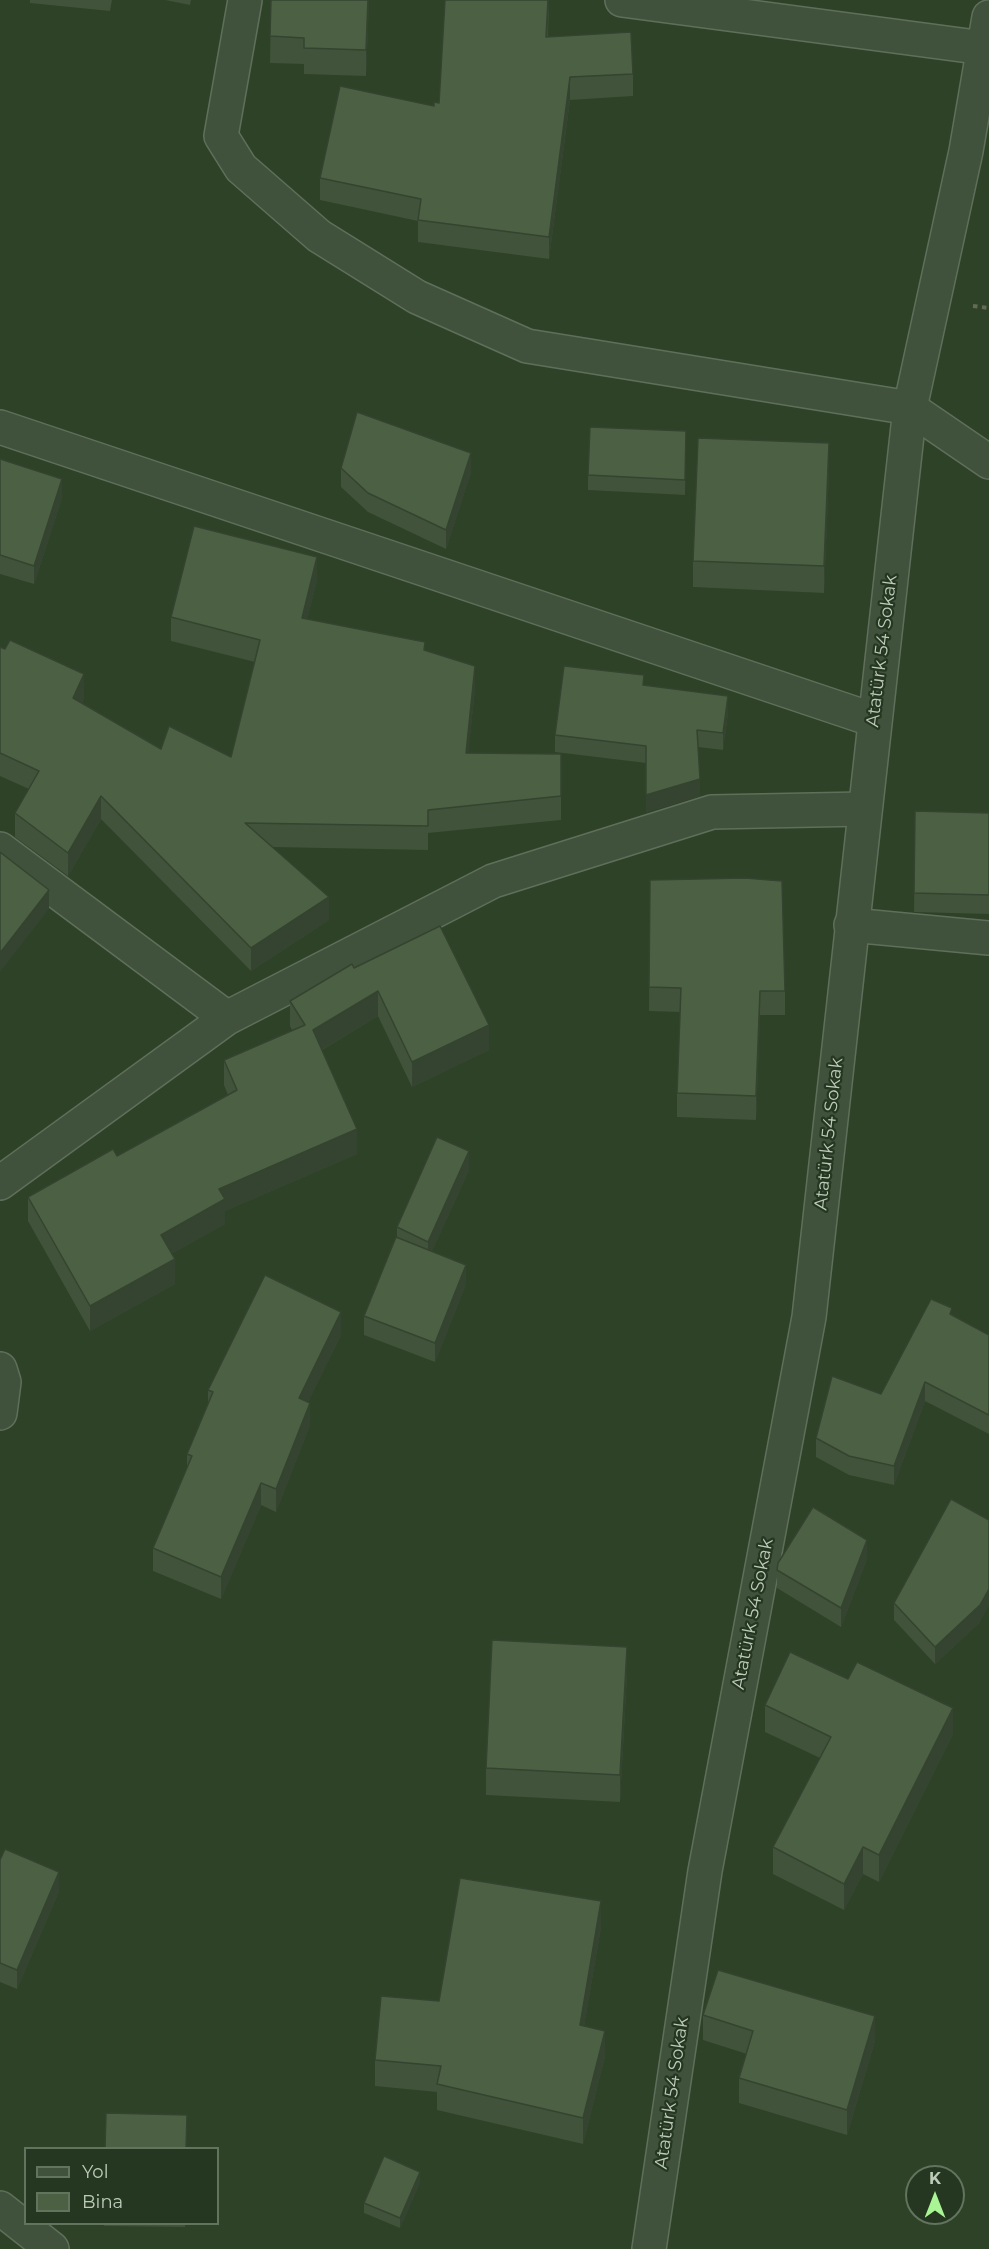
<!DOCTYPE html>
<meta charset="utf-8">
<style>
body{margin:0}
#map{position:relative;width:989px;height:2249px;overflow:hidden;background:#2e4228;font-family:Montserrat,sans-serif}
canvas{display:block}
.legend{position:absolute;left:24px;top:2147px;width:195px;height:78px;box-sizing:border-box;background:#263721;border:2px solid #62735e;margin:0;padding:8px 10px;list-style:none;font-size:18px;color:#bdccba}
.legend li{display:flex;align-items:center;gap:12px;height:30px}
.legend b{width:30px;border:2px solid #62735e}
.north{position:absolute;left:905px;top:2165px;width:60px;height:60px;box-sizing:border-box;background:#263721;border:2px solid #62735e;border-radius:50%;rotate:0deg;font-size:16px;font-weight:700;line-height:24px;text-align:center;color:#bdccba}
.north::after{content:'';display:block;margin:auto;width:21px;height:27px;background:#a9f596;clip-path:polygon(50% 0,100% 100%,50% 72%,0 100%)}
</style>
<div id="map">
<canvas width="989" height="2249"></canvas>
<ul class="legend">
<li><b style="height:8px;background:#41523c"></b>Yol</li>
<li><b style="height:16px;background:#4c6144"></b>Bina</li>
</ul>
<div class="north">K</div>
</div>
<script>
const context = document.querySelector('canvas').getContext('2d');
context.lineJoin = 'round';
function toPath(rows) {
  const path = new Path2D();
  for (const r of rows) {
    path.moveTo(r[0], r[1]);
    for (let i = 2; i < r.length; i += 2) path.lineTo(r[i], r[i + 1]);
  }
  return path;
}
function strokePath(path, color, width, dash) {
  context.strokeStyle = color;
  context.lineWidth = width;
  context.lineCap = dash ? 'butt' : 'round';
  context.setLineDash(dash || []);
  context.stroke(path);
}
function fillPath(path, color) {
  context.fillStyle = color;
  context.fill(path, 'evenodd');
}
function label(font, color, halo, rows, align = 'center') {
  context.font = font + ' Montserrat,sans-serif';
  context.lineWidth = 4.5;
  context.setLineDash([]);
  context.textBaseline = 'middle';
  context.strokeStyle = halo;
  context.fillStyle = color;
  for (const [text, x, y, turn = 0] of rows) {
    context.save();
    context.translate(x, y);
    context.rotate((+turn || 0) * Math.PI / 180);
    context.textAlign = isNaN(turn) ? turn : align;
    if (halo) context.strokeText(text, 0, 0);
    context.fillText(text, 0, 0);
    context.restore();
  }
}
const minor = toPath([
 [245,0,221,136,241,168,319,236,417,297,527,346,910,408,989,462],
 [622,0,984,48],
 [0,427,874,720],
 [0,849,227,1018],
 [851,925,989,938],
 [0,1183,227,1018,493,881,712,812,864,809],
 [0,1369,4,1382,0,1413],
 [0,2208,52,2249]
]);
const tertiary = toPath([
 [649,2249,705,1871,809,1317,910,408,966,151,989,17]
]);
strokePath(minor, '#5f6f5b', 36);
strokePath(tertiary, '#5f6f5b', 36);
strokePath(toPath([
 [973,306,989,308]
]), '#646b54', 4, [4.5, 4.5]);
strokePath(minor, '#41523c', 33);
strokePath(tertiary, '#41523c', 33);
fillPath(toPath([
 [30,0,112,0,110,11,30,3],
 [165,0,191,0,190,5],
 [271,0,369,0,366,76,304,74,304,64,270,63],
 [549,0,548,37,633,74,633,96,570,100,549,259,418,242,418,221,320,200,320,178,439,103],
 [686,431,685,495,588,490,588,475],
 [0,459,62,498,34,584,0,574],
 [341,468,471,472,446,549,368,512,341,487],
 [829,470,824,593,693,587,693,561],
 [317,580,307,619,425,650,475,689,468,753,561,754,561,820,428,833,428,850,272,847,329,920,251,971,101,819,68,876,15,837,15,813,29,789,0,776,0,647,84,698,82,703,161,749,231,757,255,662,171,641,171,617],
 [644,685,728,713,723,750,698,747,700,796,646,812,646,763,555,752,555,735],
 [915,811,989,813,989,914,914,912],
 [650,880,785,991,785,1015,760,1015,756,1120,677,1117,677,1093,680,1012,649,1011],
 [354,968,489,1050,412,1087,378,1016,322,1050,357,1154,225,1211,225,1224,171,1254,175,1284,90,1331,28,1221,28,1197,117,1156,228,1095,224,1085,224,1060,292,1030,290,1026,290,1001],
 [469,1170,432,1251,466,1284,435,1362,364,1335,364,1316,397,1237,397,1227],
 [952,1315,989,1335,989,1434,925,1401,894,1485,849,1475,816,1457,816,1438,881,1394],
 [341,1335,308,1402,310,1425,276,1512,261,1505,221,1599,153,1571,153,1548,187,1468,187,1454,208,1403,208,1390],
 [867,1559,841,1627,777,1588,777,1570],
 [894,1603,980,1622,935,1664,894,1620],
 [627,1673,620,1802,486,1795,486,1768],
 [765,1705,953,1734,879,1882,863,1874,844,1910,773,1874,773,1847,820,1758,765,1732],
 [0,1860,59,1891,17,1989,0,1982],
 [601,1927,584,2026,605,2056,583,2144,437,2110,437,2092,375,2086,375,2060,439,2001],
 [703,2015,875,2041,847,2135,739,2103,739,2078,747,2054,703,2040],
 [420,2182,400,2228,364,2213,364,2203],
 [104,2223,185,2223,185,2227,104,2226]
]), '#41533a');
fillPath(toPath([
 [368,0,369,0,366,76,366,50],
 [548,0,549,0,546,59,546,37],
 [570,77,570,100,549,259,549,237],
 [829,443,829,470,824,593,824,566],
 [471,453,471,472,446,549,446,530],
 [62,479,62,498,34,584,34,566],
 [317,557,317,580,302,641,302,618],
 [475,666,475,689,466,776,466,753],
 [84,674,84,698,73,721,73,698],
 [728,696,728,713,723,750,723,733],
 [700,779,700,796,646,812,646,795],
 [101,796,101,819,68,876,68,853],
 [49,890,49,909,0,972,0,953],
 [329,897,329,920,251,971,251,948],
 [378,991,378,1016,313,1055,313,1030],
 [760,991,760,1015,756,1120,756,1096],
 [489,1025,489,1050,412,1087,412,1062],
 [357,1129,357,1154,225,1211,225,1224,161,1260,161,1235,219,1189],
 [469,1151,469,1170,428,1260,428,1242],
 [175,1259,175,1284,90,1331,90,1306],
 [466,1265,466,1284,435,1362,435,1343],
 [341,1312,341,1335,299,1421,299,1398],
 [925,1382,925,1401,894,1485,894,1466],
 [310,1403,310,1425,276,1512,276,1489],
 [261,1483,261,1505,221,1599,221,1577],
 [867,1540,867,1559,841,1627,841,1608],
 [989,1589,989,1606,980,1622,935,1664,935,1647],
 [627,1647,627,1673,620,1802,620,1775],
 [953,1708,953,1734,879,1882,879,1855],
 [863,1847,863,1874,844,1910,844,1884],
 [59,1872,59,1891,17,1989,17,1970],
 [601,1901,601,1927,580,2050,580,2025],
 [875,2016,875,2041,847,2135,847,2110],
 [605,2031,605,2056,583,2144,583,2118],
 [420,2172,420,2182,400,2228,400,2218]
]), '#354430');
const building = toPath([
 [271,0,368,0,366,50,304,48,304,38,270,36,271,0],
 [445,0,548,0,546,37,631,32,633,74,570,77,549,237,418,220,421,199,320,178,340,86,434,106,434,102,439,103,445,0],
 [357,412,471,453,446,530,368,493,341,468,357,412],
 [590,427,686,431,685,480,588,475,590,427],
 [698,438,829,443,824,566,693,561,698,438],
 [0,459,62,479,34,566,0,555,0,459],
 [194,526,317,557,302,618,425,642,424,650,475,666,466,753,561,754,561,796,428,810,428,826,245,823,329,897,251,948,101,796,68,853,15,813,39,771,0,753,0,647,5,649,10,640,84,674,73,698,161,749,169,726,231,757,260,640,171,617,194,526],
 [564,666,644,675,643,685,728,696,723,733,697,730,700,779,646,795,646,746,555,735,564,666],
 [915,811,989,813,989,895,914,893,915,811],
 [0,852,49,890,0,953,0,852],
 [745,878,782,881,785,991,760,991,756,1096,677,1093,681,988,649,987,650,880,745,878],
 [440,926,489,1025,412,1062,378,991,313,1030,357,1129,219,1189,225,1199,161,1235,175,1259,90,1306,28,1197,113,1149,117,1156,237,1090,224,1060,305,1025,290,1001,352,964,354,968,440,926],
 [437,1137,469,1151,428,1242,397,1227,437,1137],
 [396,1237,466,1265,435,1343,364,1316,396,1237],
 [265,1275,341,1312,299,1398,310,1403,276,1489,261,1483,221,1577,153,1548,192,1456,187,1454,213,1392,208,1390,265,1275],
 [931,1299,952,1308,950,1314,989,1335,989,1415,925,1382,894,1466,849,1456,816,1438,832,1376,881,1394,931,1299],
 [951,1499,989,1520,989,1589,980,1605,935,1647,894,1603,951,1499],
 [813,1507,867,1540,841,1608,777,1570,778,1563,813,1507],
 [492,1640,627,1647,620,1775,486,1768,492,1640],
 [790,1652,848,1679,857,1662,953,1708,879,1855,863,1847,844,1884,773,1847,831,1737,765,1705,790,1652],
 [5,1849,59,1872,17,1970,0,1963,0,1860,5,1849],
 [460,1878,601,1901,580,2025,605,2031,583,2118,437,2084,441,2066,375,2060,381,1996,439,2001,460,1878],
 [718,1970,875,2016,847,2110,739,2078,753,2031,703,2015,718,1970],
 [106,2113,187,2115,186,2148,105,2148,106,2113],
 [384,2156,420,2172,400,2218,364,2203,384,2156]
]);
fillPath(building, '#4c6144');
strokePath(building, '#354430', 1.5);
label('18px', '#bdccba', '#263721', [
 ["Atatürk 54 Sokak",882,651,-83],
 ["Atatürk 54 Sokak",829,1134,-84],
 ["Atatürk 54 Sokak",753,1614,-79],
 ["Atatürk 54 Sokak",672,2093,-82]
]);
</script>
